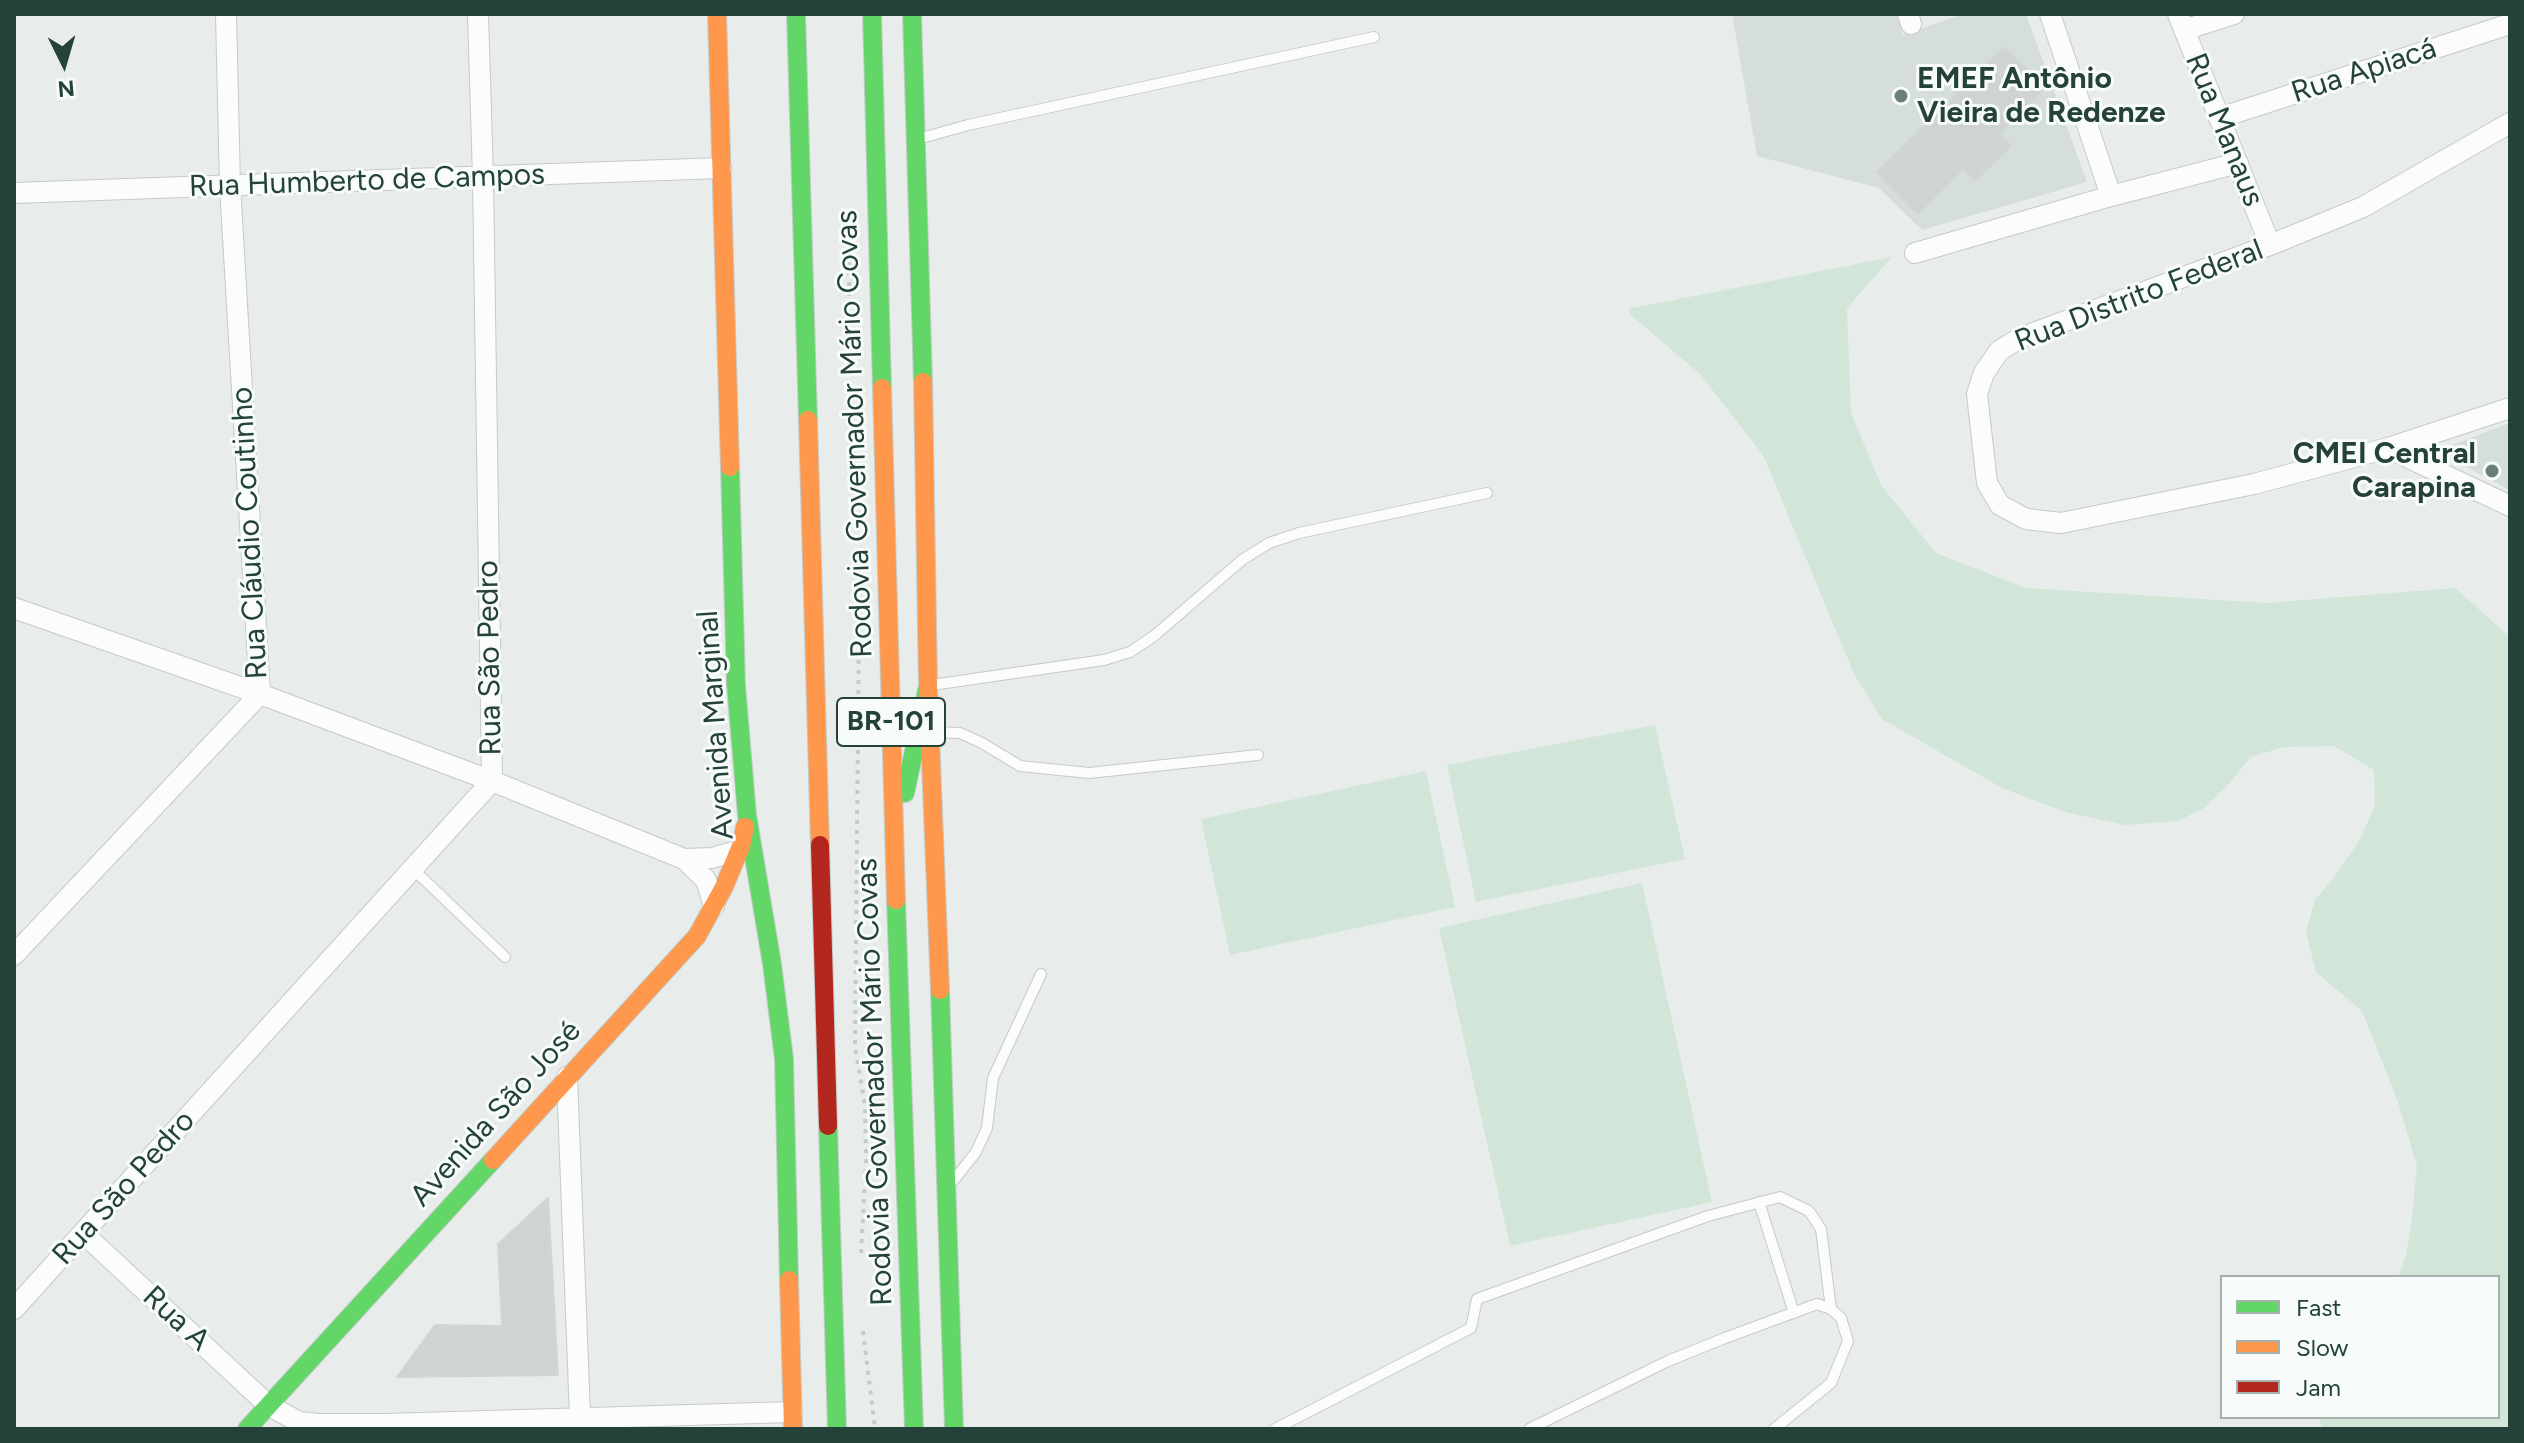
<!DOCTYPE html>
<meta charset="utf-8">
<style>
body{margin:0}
#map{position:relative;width:2524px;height:1443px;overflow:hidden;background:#e8edeb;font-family:Figtree,sans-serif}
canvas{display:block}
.frame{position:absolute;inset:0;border:16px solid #24423a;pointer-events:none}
.legend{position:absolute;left:2220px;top:1275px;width:280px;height:144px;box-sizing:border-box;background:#f7fbf9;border:2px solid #a3b1ad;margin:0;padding:10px 14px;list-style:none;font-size:24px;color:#24423a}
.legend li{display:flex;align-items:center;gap:16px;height:40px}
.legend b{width:40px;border:2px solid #a3b1ad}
.north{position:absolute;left:24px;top:24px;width:80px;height:80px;-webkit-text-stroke:6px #f7fbf9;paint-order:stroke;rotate:175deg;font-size:22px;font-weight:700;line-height:32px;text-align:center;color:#24423a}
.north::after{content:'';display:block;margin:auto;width:28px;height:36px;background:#24423a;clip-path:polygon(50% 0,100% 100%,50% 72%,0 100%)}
</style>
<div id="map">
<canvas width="2524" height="1443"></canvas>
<div class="frame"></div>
<ul class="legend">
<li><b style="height:10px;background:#63d668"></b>Fast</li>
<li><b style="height:10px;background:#ff974d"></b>Slow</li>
<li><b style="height:10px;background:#b3261e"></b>Jam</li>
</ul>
<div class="north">N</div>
</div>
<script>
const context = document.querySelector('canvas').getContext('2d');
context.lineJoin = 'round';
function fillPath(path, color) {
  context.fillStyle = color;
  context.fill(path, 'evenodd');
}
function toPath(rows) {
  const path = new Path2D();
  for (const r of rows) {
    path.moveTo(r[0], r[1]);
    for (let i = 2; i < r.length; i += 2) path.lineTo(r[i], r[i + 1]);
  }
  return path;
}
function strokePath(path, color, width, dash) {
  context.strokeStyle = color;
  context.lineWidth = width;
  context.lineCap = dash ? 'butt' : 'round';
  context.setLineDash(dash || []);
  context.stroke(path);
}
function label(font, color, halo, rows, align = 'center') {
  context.font = font + ' Figtree,sans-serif';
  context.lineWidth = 6;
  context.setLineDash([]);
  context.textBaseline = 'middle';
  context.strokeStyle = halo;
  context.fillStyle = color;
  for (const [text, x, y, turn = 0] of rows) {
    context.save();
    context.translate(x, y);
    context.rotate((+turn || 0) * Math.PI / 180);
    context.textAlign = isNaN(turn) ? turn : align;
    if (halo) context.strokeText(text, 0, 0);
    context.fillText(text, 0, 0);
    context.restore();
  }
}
fillPath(toPath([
 [1732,14,1896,14,1903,35,1963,14,2026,14,2087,182,1922,230,1879,188,1757,156],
 [2510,423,2510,490,2436,451]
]), '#d6dedb');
fillPath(toPath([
 [1892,257,1847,308,1851,413,1881,485,1936,553,2026,588,2266,603,2455,588,2510,637,2510,1429,2322,1429,2319,1417,2498,1417,2498,1277,2398,1277,2406,1255,2412,1218,2417,1166,2398,1102,2362,1011,2316,972,2306,932,2315,900,2335,876,2359,841,2375,806,2374,770,2334,746,2284,747,2251,757,2227,786,2204,808,2178,821,2125,825,2065,812,2002,788,1882,719,1854,674,1763,455,1700,374,1631,315,1628,309],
 [1655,725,1685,859,1476,902,1447,765],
 [1426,771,1455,907,1230,955,1201,819],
 [1642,883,1712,1202,1510,1246,1439,928]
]), '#d1e6d8');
const building = toPath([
 [2004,47,2045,88,1999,134,2011,146,1975,181,1963,169,1918,214,1877,172,2004,47],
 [548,1198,558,1375,397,1377,435,1325,502,1326,498,1244,548,1198]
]);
fillPath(building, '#cfd4d2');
strokePath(building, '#d1d6d4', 2);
const lane = toPath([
 [918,139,968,125,1374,37],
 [932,685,1104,660,1130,652,1154,636,1242,560,1269,543,1299,533,1487,493],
 [932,732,960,733,982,743,1020,766,1089,773,1258,755],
 [413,869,505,957],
 [954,1180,976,1152,987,1128,993,1078,1041,974],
 [1759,1202,1794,1313],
 [1275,1429,1471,1328,1477,1299,1708,1216,1780,1197,1809,1211,1821,1229,1831,1309],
 [1529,1429,1668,1361,1725,1338,1817,1304,1831,1309,1841,1318,1848,1341,1831,1383,1774,1429]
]);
const street = toPath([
 [1908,14,1911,24],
 [2050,14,2111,196],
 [2178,14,2270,245],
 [2184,30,2234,14],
 [2219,118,2510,24],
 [2510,123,2363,207,2270,245,2020,338,1999,351,1984,373,1977,394,1987,483,2000,505,2026,519,2061,523,2254,484,2388,448,2510,408],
 [14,193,721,168],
 [1915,253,2111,196,2238,163],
 [2388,448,2510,506],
 [14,608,260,694,492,781,684,859,706,880,714,906],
 [684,859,712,858,739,850],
 [14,955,260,694,230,186,226,14],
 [567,1077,580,1417],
 [83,1233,268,1405,299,1422,318,1424,386,1424,792,1412],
 [14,1309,492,781,483,177,478,14]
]);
const fast = toPath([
 [796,14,808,420],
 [872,14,882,388],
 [912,14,923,382],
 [730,467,736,685,747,815,772,964,784,1059,789,1280],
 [905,793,928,686],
 [896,900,914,1429],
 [940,990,954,1429],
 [828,1126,837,1429],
 [247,1429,493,1160]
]);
const slow = toPath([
 [717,14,730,467],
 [923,382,928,686,940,990],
 [882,388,896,900],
 [808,420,820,845],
 [493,1160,697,936,724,887,741,846,745,827],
 [789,1280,793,1429]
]);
const jam = toPath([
 [820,845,828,1126]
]);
strokePath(lane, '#c5cac8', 12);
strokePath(street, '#c5cac8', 22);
strokePath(fast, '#c3cbc8', 20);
strokePath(slow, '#c3cbc8', 20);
strokePath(jam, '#c3cbc8', 20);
strokePath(toPath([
 [849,252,850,403,855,475],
 [859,620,855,1047,865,1105,866,1160,861,1254],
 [863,1331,875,1429]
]), '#c3ccca', 4, [4, 6]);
strokePath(lane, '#fcfcfc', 10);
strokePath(street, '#fcfcfc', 20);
strokePath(fast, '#63d668', 18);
strokePath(slow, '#ff974d', 18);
strokePath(jam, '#b3261e', 18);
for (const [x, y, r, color] of [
 [1901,96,8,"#697e78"],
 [2492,471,8,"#697e78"]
]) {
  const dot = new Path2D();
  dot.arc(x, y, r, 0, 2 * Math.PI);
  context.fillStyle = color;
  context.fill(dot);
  strokePath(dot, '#f7fbf9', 3);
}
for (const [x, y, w] of [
 [891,722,108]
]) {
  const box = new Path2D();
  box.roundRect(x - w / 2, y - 24, w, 48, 6);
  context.fillStyle = '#f7fbf9';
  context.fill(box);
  strokePath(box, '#24423a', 2);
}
label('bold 28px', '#24423a', null, [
 ["BR-101",891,722]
]);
label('30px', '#24423a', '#f7fbf9', [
 ["Rua Apiacá",2364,71,-18],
 ["Rua Manaus",2224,130,68],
 ["Rua Humberto de Campos",367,181,-2],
 ["Rua Distrito Federal",2139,296,-21],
 ["Rodovia Governador Mário Covas",855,434,-92],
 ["Rua Cláudio Coutinho",250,533,-93],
 ["Rua São Pedro",490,658,-91],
 ["Avenida Marginal",716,725,-94],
 ["Rodovia Governador Mário Covas",875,1082,-92],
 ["Avenida São José",496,1114,-48],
 ["Rua São Pedro",124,1188,-48],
 ["Rua A",176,1319,43]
]);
label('bold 30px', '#24423a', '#f7fbf9', [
 ["EMEF Antônio",1917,79],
 ["Vieira de Redenze",1917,113],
 ["CMEI Central",2476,454,"right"],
 ["Carapina",2476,488,"right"]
], 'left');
</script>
